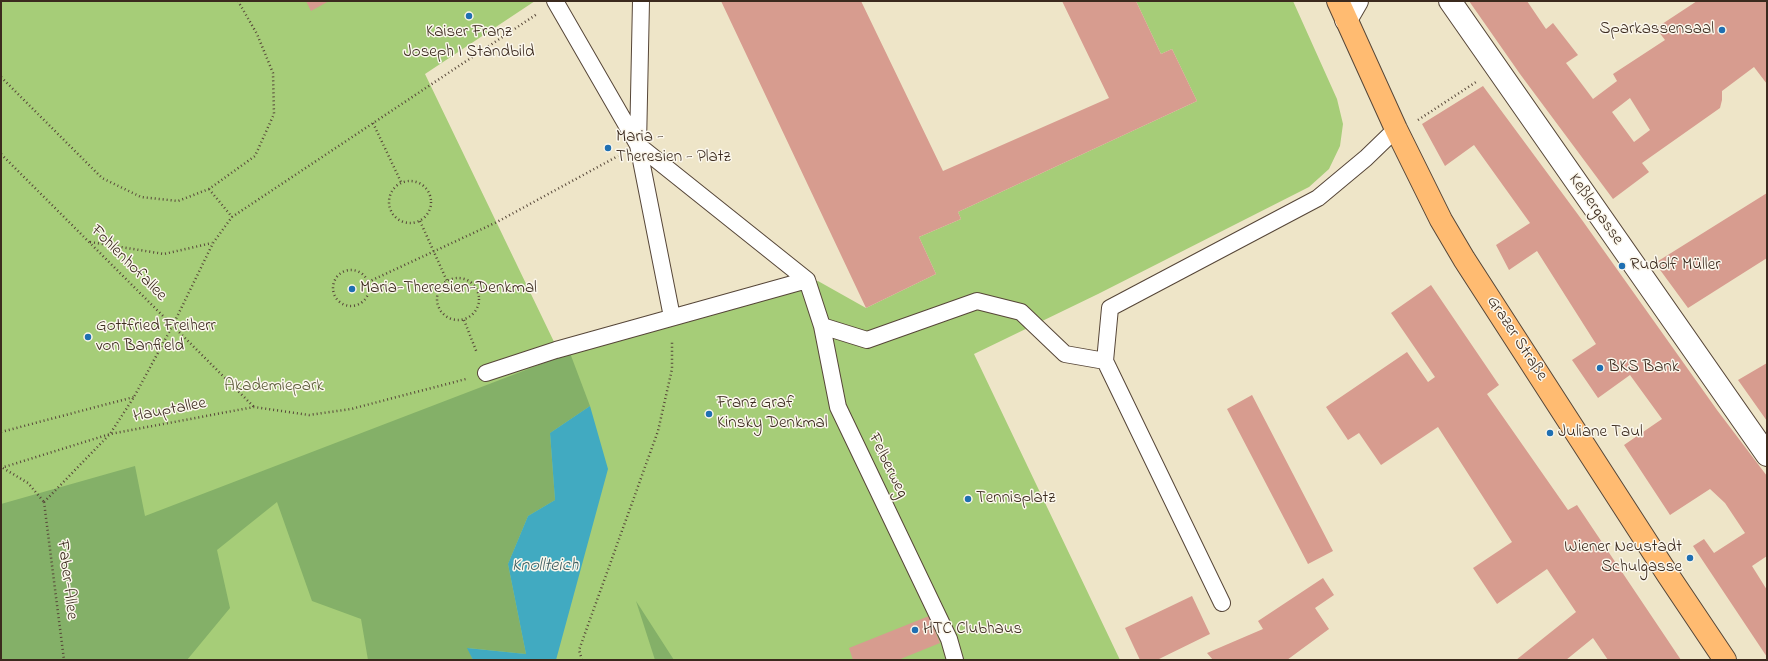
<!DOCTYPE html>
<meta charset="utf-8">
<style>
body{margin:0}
#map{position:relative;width:1768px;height:661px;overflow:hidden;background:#eee5c8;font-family:"Indie Flower",sans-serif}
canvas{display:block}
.frame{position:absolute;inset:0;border:2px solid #3b2a1e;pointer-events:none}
</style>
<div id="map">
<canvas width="1768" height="661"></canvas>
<div class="frame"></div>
</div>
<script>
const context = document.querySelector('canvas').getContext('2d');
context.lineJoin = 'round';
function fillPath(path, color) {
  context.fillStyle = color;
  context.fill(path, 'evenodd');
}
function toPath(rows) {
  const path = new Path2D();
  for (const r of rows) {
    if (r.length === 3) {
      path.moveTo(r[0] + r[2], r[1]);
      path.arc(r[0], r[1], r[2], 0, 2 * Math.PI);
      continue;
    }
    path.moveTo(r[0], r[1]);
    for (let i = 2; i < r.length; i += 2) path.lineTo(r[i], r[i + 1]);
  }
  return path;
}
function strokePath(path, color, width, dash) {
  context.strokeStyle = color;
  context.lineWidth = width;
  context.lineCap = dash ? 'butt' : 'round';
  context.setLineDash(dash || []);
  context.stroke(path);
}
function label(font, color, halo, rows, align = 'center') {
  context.font = font + ' "Indie Flower",sans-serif';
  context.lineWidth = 3;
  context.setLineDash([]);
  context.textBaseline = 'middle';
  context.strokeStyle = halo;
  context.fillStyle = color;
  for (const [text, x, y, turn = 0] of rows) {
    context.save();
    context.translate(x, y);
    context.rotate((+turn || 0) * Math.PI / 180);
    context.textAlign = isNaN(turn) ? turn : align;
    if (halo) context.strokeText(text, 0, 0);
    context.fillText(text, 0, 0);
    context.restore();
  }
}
fillPath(toPath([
 [1,1,535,1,425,74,556,346,570,353,818,281,866,308,936,274,919,237,961,219,958,212,1197,101,1172,49,1161,54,1136,1,1293,1,1337,99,1343,124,1340,146,1329,169,1309,187,1098,294,974,354,1120,660,1,660]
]), '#a6cd78');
fillPath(toPath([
 [570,353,590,406,550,433,555,500,528,516,508,564,526,654,468,648,473,660,368,660,361,619,312,601,277,502,217,550,230,608,187,660,1,660,1,504,135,466,145,516],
 [636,601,674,660,655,660]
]), '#84b068');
fillPath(toPath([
 [590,406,608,469,556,660,473,660,467,648,526,654,508,564,528,516,555,500,550,433]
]), '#41aac1');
fillPath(toPath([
 [306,1,329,1,311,11],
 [721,1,861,1,943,171,1109,98,1062,1,1136,1,1161,54,1172,49,1197,101,958,212,961,219,919,237,936,274,866,308],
 [1469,1,1527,1,1546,29,1553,23,1578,55,1566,63,1593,99,1617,81,1613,74,1665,40,1656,28,1697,1,1767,1,1767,84,1754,67,1722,91,1722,100,1720,108,1642,163,1649,172,1613,199,1520,74],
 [1630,98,1650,130,1634,142,1612,112],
 [1483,86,1582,220,1717,410,1767,476,1767,556,1752,566,1767,590,1767,657,1693,546,1704,539,1714,553,1745,533,1725,503,1710,489,1670,515,1624,445,1662,419,1630,375,1598,398,1572,360,1596,344,1537,251,1509,270,1496,245,1530,223,1474,145,1445,166,1422,124],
 [1767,193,1767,258,1688,308,1655,263],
 [1431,285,1499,385,1487,394,1568,510,1577,505,1681,660,1608,660,1593,638,1566,660,1516,660,1576,612,1547,569,1497,604,1473,568,1512,542,1438,427,1381,465,1359,433,1348,440,1326,407,1407,352,1428,382,1435,377,1391,313],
 [1767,363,1767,421,1738,380],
 [1252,395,1333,551,1308,564,1227,409],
 [1323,578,1334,595,1315,608,1329,629,1287,660,1213,660,1207,653,1263,629,1258,621],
 [1192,596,1210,634,1157,660,1140,660,1125,628],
 [929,616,940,643,898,660,853,660,849,648]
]), '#d79c8f');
const service = toPath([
 [555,1,638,145,807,280],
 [641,1,638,145,672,317],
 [807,280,822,326,838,407,949,639,955,660],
 [822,326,867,340,977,301,1021,312,1065,354,1105,361],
 [486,373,556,350,807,280],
 [1222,603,1105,361,1110,308,1318,198,1366,158,1396,129]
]);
const minor = toPath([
 [1450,1,1767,455],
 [1346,20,1357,1]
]);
const primary = toPath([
 [1338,1,1396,129,1441,220,1464,259,1668,575,1725,660]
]);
strokePath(service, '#564638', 18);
strokePath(minor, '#564638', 24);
strokePath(primary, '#564638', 24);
strokePath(toPath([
 [1,77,102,178,141,197,178,201,209,189,255,156,274,114,273,73,257,34,238,1],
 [1418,120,1476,82],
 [373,123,401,182],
 [1,154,254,407],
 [410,202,21],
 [209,189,232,217],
 [420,221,447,281],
 [90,242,164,254,212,243],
 [351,288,18],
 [458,299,21],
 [368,282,497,222,618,156],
 [464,320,477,353],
 [1,432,134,397],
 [1,468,110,434,254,407,309,415,351,409,466,379],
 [3,468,28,483,44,502],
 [44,502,110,434,134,397,173,325,213,243,232,217,537,14],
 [44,502,64,660],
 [582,660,579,650,658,431,672,369,672,341]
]), '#564638', 2.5, [1, 3]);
strokePath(service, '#fff', 16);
strokePath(minor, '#fff', 22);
strokePath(primary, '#ffbb71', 22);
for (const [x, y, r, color] of [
 [469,16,4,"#1f6fb2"],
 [1722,30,4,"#1f6fb2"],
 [608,148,4,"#1f6fb2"],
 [1622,266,4,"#1f6fb2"],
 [352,289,4,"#1f6fb2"],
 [88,337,4,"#1f6fb2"],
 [1600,368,4,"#1f6fb2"],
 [709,414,4,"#1f6fb2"],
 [1550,433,4,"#1f6fb2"],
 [968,499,4,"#1f6fb2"],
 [1690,558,4,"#1f6fb2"],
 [915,630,4,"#1f6fb2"]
]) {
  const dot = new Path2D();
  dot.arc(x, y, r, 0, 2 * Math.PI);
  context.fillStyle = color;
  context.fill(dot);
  strokePath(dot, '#fbf7ec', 1.5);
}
label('17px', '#3b2a1e', '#fbf7ec', [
 ["Sparkassensaal",1714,30,"right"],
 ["Kaiser Franz",469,33,"center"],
 ["Joseph I Standbild",469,53,"center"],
 ["Maria -",616,138],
 ["Theresien - Platz",616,158],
 ["Rudolf Müller",1630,266],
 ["Maria-Theresien-Denkmal",360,289],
 ["Gottfried Freiherr",96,327],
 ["von Banfield",96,347],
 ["BKS Bank",1608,368],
 ["Franz Graf",717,404],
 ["Kinsky Denkmal",717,424],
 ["Juliane Taul",1558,433],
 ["Tennisplatz",976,499],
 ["Wiener Neustadt",1682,548,"right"],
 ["Schulgasse",1682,568,"right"],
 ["HTC Clubhaus",923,630]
], 'left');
label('17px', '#3b2a1e', '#fbf7ec', [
 ["Keßlergasse",1595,210,55],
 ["Fohlenhofallee",128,264,45],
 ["Grazer Straße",1516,339,57],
 ["Hauptallee",170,411,-11],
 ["Felberweg",887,466,64],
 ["Faber-Allee",66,580,83]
]);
label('17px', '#5b5b39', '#fbf7ec', [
 ["Akademiepark",274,387]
]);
label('italic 18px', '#3d5d5f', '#fbf7ec', [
 ["Knollteich",545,567]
]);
</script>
